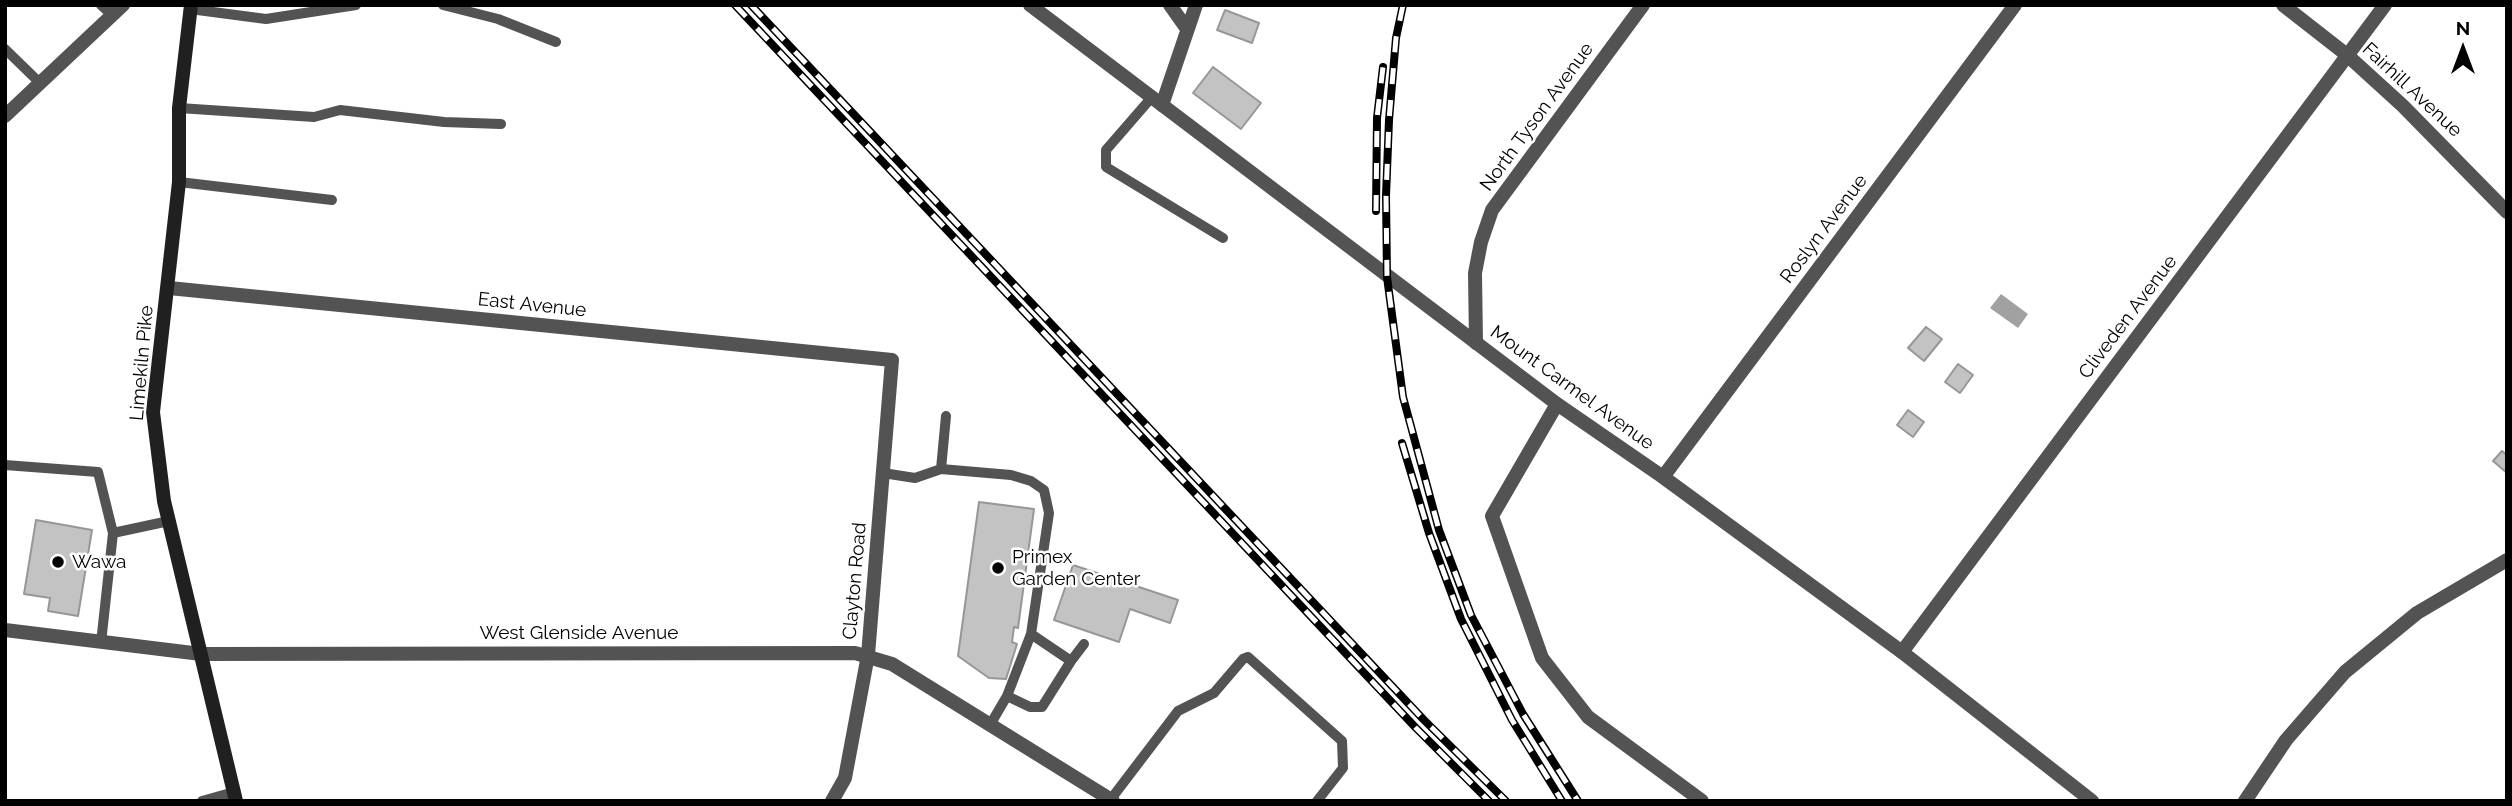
<!DOCTYPE html>
<style>
body{margin:0}
#map{position:relative;width:2512px;height:806px;overflow:hidden;background:#fff;font-family:Raleway,sans-serif}
canvas{display:block}
.frame{position:absolute;inset:0;border:7px solid #000;pointer-events:none}
.north{position:absolute;left:2428px;top:14px;width:70px;height:70px;-webkit-text-stroke:5px #fff;paint-order:stroke;rotate:0deg;font-size:19px;font-weight:700;line-height:28px;text-align:center;color:#000}
.north::after{content:'';display:block;margin:auto;width:24px;height:32px;background:#000;clip-path:polygon(50% 0,100% 100%,50% 72%,0 100%)}
</style>
<div id="map">
<canvas width="2512" height="806"></canvas>
<div class="frame"></div>
<div class="north">N</div>
</div>
<script>
const context = document.querySelector('canvas').getContext('2d');
context.lineJoin = 'round';
function fillPath(path, color) {
  context.fillStyle = color;
  context.fill(path, 'evenodd');
}
function toPath(rows) {
  const path = new Path2D();
  for (const r of rows) {
    path.moveTo(r[0], r[1]);
    for (let i = 2; i < r.length; i += 2) path.lineTo(r[i], r[i + 1]);
  }
  return path;
}
function strokePath(path, color, width, dash) {
  context.strokeStyle = color;
  context.lineWidth = width;
  context.lineCap = dash ? 'butt' : 'round';
  context.setLineDash(dash || []);
  context.stroke(path);
}
function label(font, color, halo, rows, align = 'center') {
  context.font = font + ' Raleway,sans-serif';
  context.lineWidth = 5;
  context.setLineDash([]);
  context.textBaseline = 'middle';
  context.strokeStyle = halo;
  context.fillStyle = color;
  for (const [text, x, y, turn = 0] of rows) {
    context.save();
    context.translate(x, y);
    context.rotate((+turn || 0) * Math.PI / 180);
    context.textAlign = isNaN(turn) ? turn : align;
    if (halo) context.strokeText(text, 0, 0);
    context.fillText(text, 0, 0);
    context.restore();
  }
}
fillPath(toPath([
 [2001,294,2028,314,2018,328,1990,308]
]), '#a1a1a1');
const building = toPath([
 [1225,10,1259,23,1252,43,1217,30,1225,10],
 [1213,67,1261,103,1241,129,1193,93,1213,67],
 [1926,327,1942,339,1924,361,1908,348,1926,327],
 [1958,364,1973,375,1960,393,1945,382,1958,364],
 [1908,410,1924,422,1913,437,1897,425,1908,410],
 [2502,451,2507,455,2507,473,2493,461,2502,451],
 [979,502,1034,509,1018,628,1014,627,1012,642,1017,644,1006,679,989,678,958,656,979,502],
 [36,520,92,530,78,616,48,611,50,598,24,594,36,520],
 [1073,565,1178,600,1170,623,1130,609,1119,642,1054,620,1073,565]
]);
fillPath(building, '#c3c3c3');
strokePath(building, '#979797', 2);
strokePath(toPath([
 [101,5,112,15],
 [443,5,498,19,556,42],
 [190,9,266,19,356,5],
 [5,49,40,83],
 [1152,97,1106,150,1106,167,1223,238],
 [179,108,314,117,340,110,444,122,501,124],
 [179,182,332,200],
 [5,465,98,472,113,533],
 [941,469,1011,475,1031,481,1044,490,1049,513,1031,634,1007,696,990,725],
 [883,473,915,478,941,469,946,416],
 [101,643,113,533,169,521],
 [1071,661,1084,644],
 [1007,696,1030,707,1042,707,1071,661,1031,634],
 [1111,799,1178,711,1214,693,1243,659,1248,657,1342,741,1343,768,1317,801],
 [202,801,234,792]
]), '#535353', 10);
strokePath(toPath([
 [1170,5,1187,29],
 [2283,5,2347,55,2403,106,2507,212],
 [1162,105,1196,5],
 [169,288,892,360,868,655,845,778,832,801],
 [1476,343,1475,273,1481,242,1492,210,1643,5],
 [1557,404,1492,516,1542,658,1588,717,1702,801],
 [1663,477,2015,5],
 [5,630,201,654,855,653,892,664,1113,801],
 [1902,652,2385,5],
 [2245,801,2286,740,2345,672,2417,613,2507,560]
]), '#535353', 14);
strokePath(toPath([
 [1030,5,1557,404,1663,477,1902,652,2092,801],
 [5,116,123,5]
]), '#535353', 14);
strokePath(toPath([
 [191,5,179,108,179,182,153,412,164,501,236,801]
]), '#202020', 14);
const rail = toPath([
 [735,5,1416,728,1489,801],
 [751,5,1424,720,1506,801],
 [1403,5,1396,38,1389,120,1386,196,1387,277,1403,397,1439,530,1471,615,1523,714,1578,801],
 [1376,211,1377,118,1383,67],
 [1402,443,1429,533,1461,619,1512,720,1562,801]
]);
strokePath(rail, '#000', 8);
strokePath(rail, '#fff', 5, [16]);
for (const [x, y, r, color] of [
 [58,562,7,"#000"],
 [998,568,7,"#000"]
]) {
  const dot = new Path2D();
  dot.arc(x, y, r, 0, 2 * Math.PI);
  context.fillStyle = color;
  context.fill(dot);
  strokePath(dot, '#fff', 2.5);
}
label('19px', '#000', '#fff', [
 ["Fairhill Avenue",2412,90,43],
 ["North Tyson Avenue",1537,117,-54],
 ["Roslyn Avenue",1824,229,-53],
 ["East Avenue",532,305,6],
 ["Cliveden Avenue",2128,317,-53],
 ["Limekiln Pike",142,363,-85],
 ["Mount Carmel Avenue",1572,388,36],
 ["Clayton Road",855,581,-85],
 ["West Glenside Avenue",579,633]
]);
label('19px', '#000', '#fff', [
 ["Primex",1012,557],
 ["Garden Center",1012,579],
 ["Wawa",72,562]
], 'left');
</script>
